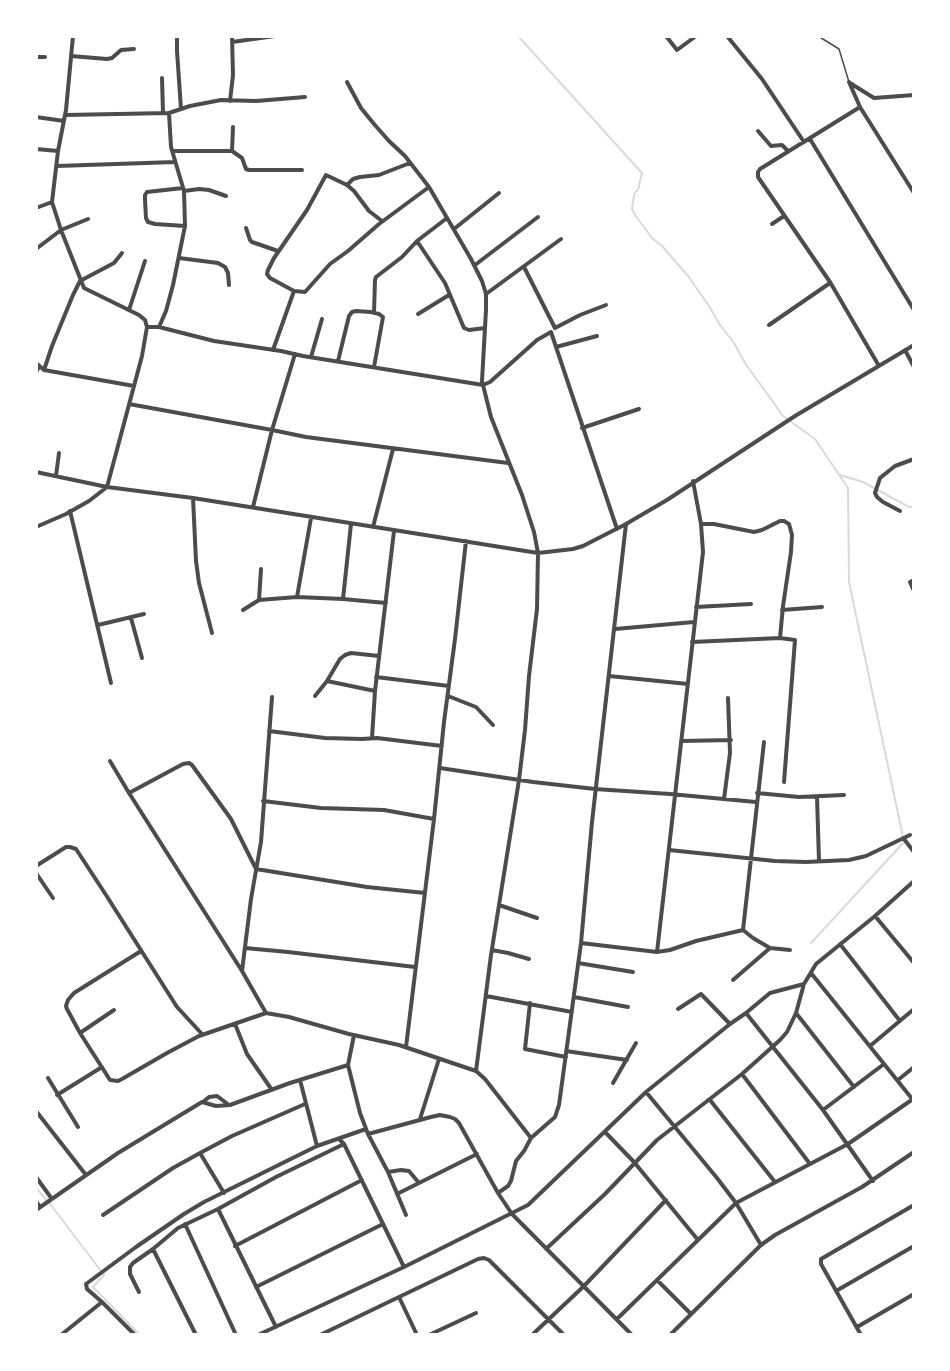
<!DOCTYPE html>
<style>
body{margin:0}
#map{position:relative;width:950px;height:1371px;overflow:hidden;background:#fff;font-family:"Noto Sans",sans-serif}
canvas{display:block}
.frame{position:absolute;inset:0;border:38px solid #fff;pointer-events:none}
</style>
<div id="map">
<canvas width="950" height="1371"></canvas>
<div class="frame"></div>
</div>
<script>
const context = document.querySelector('canvas').getContext('2d');
context.lineJoin = 'round';
function toPath(rows) {
  const path = new Path2D();
  for (const r of rows) {
    path.moveTo(r[0], r[1]);
    for (let i = 2; i < r.length; i += 2) path.lineTo(r[i], r[i + 1]);
  }
  return path;
}
function strokePath(path, color, width, dash) {
  context.strokeStyle = color;
  context.lineWidth = width;
  context.lineCap = dash ? 'butt' : 'round';
  context.setLineDash(dash || []);
  context.stroke(path);
}
strokePath(toPath([
 [518,36,642,173,638,190,635,192,633,201,632,209,635,215,652,238,662,246,688,276,709,306,720,325,734,343,745,363,783,416,815,439,848,488,849,582,903,837],
 [840,475,863,482,909,507,914,507],
 [811,943,904,842],
 [36,1188,51,1205,104,1275,93,1287,140,1335]
]), '#d9d9d9', 2);
strokePath(toPath([
 [818,36,839,49,849,82]
]), '#4c4c4c', 1.5);
strokePath(toPath([
 [666,36,677,50,696,36],
 [727,36,762,79,804,142],
 [177,38,177,51,181,109],
 [232,42,275,36],
 [71,56,107,59,112,58,121,50,134,49],
 [36,57,45,57],
 [162,78,163,113],
 [347,82,361,108,374,124,389,141,405,156,429,187,471,259,482,281,486,294,486,310,482,381,491,417,522,495,534,532,538,553,537,609,529,676,525,730,519,780,491,955,476,1071],
 [849,82,860,107,914,193],
 [850,83,874,98,914,95],
 [230,101,233,75,232,36],
 [860,107,760,169,758,172,758,177,830,282,879,366],
 [65,115,169,113],
 [36,117,64,121],
 [758,131,771,146,782,145,788,151],
 [810,139,914,310],
 [36,149,58,151],
 [172,151,232,151,242,158,246,169,249,170,302,170],
 [232,151,233,127],
 [57,166,175,162],
 [347,185,353,179,360,177,379,175,410,163],
 [183,188,147,192,145,195,145,200,146,218,148,222,155,224,185,226],
 [184,191,199,189,209,190,226,196],
 [36,208,52,202],
 [772,224,784,216],
 [246,228,250,240,252,242,278,251],
 [454,229,499,193],
 [417,241,445,283,464,328,469,330,485,328],
 [36,249,61,230,88,219],
 [179,258,218,263,225,267,228,273,229,285],
 [475,265,538,217],
 [524,267,555,328],
 [294,291,305,292,330,264,348,251,379,224,429,187],
 [486,294,561,239],
 [129,310,145,261],
 [374,312,375,280,376,277,402,257,417,241,447,218],
 [418,314,449,295],
 [769,325,830,283],
 [147,327,159,327,214,341,281,351,303,356,483,385,490,382,537,340,551,332,617,529],
 [159,327,166,311,173,285,185,226,184,191,171,147,169,113,190,106,221,100,256,101,305,97],
 [555,328,580,315,606,305],
 [556,347,597,336],
 [273,350,294,291,270,278,267,274,268,270,274,258,307,210,326,175,347,185,354,191,369,211,382,221],
 [905,350,914,367],
 [311,357,322,319],
 [338,361,349,316,352,312,356,311,371,312,379,314,383,317,374,367],
 [36,363,44,370,134,386],
 [44,370,52,346,73,295,80,281,114,263,122,253],
 [36,372,39,367],
 [129,404,272,430,306,437,508,463],
 [582,428,639,409],
 [36,472,107,487,142,356,147,327,145,320,139,315,84,288,61,230,52,202,58,151,66,110,73,36],
 [56,476,59,453],
 [193,498,196,561,199,583,212,633],
 [253,507,272,430,295,354],
 [70,511,111,683],
 [900,511,883,502,877,497,875,493,880,478,895,466,914,459],
 [701,524,714,524,754,532,762,530,780,521,784,521,789,524,792,535,791,552,783,606,780,638],
 [36,527,66,514,89,501,107,487,193,498,538,553,573,549,583,546,626,524,667,500,795,416,914,345],
 [373,527,393,449],
 [914,580,910,582,914,591],
 [297,597,311,518],
 [343,599,351,524],
 [259,600,261,569],
 [696,607,751,604],
 [243,610,259,600,297,597,343,599,386,603],
 [782,610,822,607],
 [131,618,142,658],
 [98,625,144,614],
 [615,629,694,622],
 [692,642,780,638,795,640,784,782],
 [609,676,688,684],
 [376,677,449,686],
 [327,681,375,691],
 [315,696,327,681,340,659,345,655,351,653,379,656],
 [448,696,476,707,493,725],
 [269,731,325,738,362,739,377,738,442,746],
 [372,738,375,691,394,531],
 [681,741,731,740],
 [110,761,129,793,242,971,266,1013],
 [440,768,533,782,595,789,670,794,756,802],
 [129,793,183,764,189,763,192,765,231,819,256,869,367,887,425,893],
 [757,793,799,797,844,795],
 [817,797,819,861],
 [724,799,730,753,728,698],
 [263,801,321,808,384,810,434,819],
 [904,839,914,852],
 [669,850,775,861,806,862,849,860,866,856,910,835],
 [36,866,66,847,70,847,76,849,106,895,177,1007,202,1034],
 [36,873,53,898],
 [499,905,537,918],
 [875,916,914,963],
 [743,930,753,938,770,948,790,950],
 [581,943,657,952,670,950,696,941,743,930,764,742],
 [840,944,900,1021],
 [245,948,288,952,415,967],
 [492,950,508,953,529,959],
 [141,951,74,993,68,1000,66,1006,67,1009,80,1033,110,1080,118,1081,122,1079,167,1053,199,1036,266,1013,289,1017,349,1034,399,1045,476,1071,485,1079,531,1138],
 [657,952,703,552,701,524,693,481],
 [578,963,633,972],
 [242,971,251,899,261,842,272,697],
 [811,973,913,1100],
 [733,980,770,948],
 [486,996,572,1012],
 [574,997,628,1007],
 [530,1003,525,1049,566,1057],
 [678,1009,701,994,730,1024],
 [746,1013,823,1110,873,1181],
 [796,1013,854,1087],
 [235,1024,247,1054,272,1090],
 [80,1033,114,1010],
 [354,1035,348,1065,360,1113,368,1134,431,1117,440,1115,450,1117,455,1119,459,1123,498,1193,512,1214,632,1335],
 [870,1046,914,1009],
 [406,1047,434,819,444,722,455,639,466,541],
 [566,1051,627,1060],
 [742,1074,810,1164],
 [48,1078,78,1127],
 [898,1080,914,1067],
 [613,1083,636,1043],
 [646,1092,717,1178,736,1203,761,1245],
 [57,1095,102,1067],
 [710,1100,775,1182],
 [203,1102,209,1097,217,1096,229,1105],
 [823,1110,884,1064],
 [36,1111,86,1175],
 [420,1119,439,1059],
 [605,1132,634,1162,698,1240],
 [368,1134,388,1172,406,1215],
 [339,1139,344,1144,404,1267],
 [317,1146,366,1129],
 [388,1172,401,1170,409,1171,419,1183],
 [36,1177,52,1199],
 [224,1193,200,1153,232,1136,305,1104],
 [498,1193,508,1186,511,1181,516,1161,524,1151,531,1138,555,1117,559,1105,581,943,592,822,626,524],
 [397,1194,477,1154],
 [36,1201,40,1207],
 [218,1209,276,1327],
 [36,1210,118,1153,202,1102,216,1106,230,1105,290,1083,348,1065],
 [103,1215,173,1168,200,1153],
 [185,1224,236,1335],
 [235,1246,362,1180],
 [153,1249,196,1335],
 [546,1249,605,1194,657,1140,742,1074,780,1040,787,1032,796,1013,804,984,816,964,875,916,914,881],
 [657,1280,691,1314],
 [256,1287,383,1224],
 [836,1291,914,1246],
 [139,1292,130,1274,130,1267,133,1263,153,1249,178,1228,218,1209,276,1177,344,1144],
 [399,1297,417,1335],
 [617,1319,736,1203,848,1144,913,1099],
 [857,1327,914,1294],
 [61,1335,102,1302],
 [135,1335,102,1302,87,1289,86,1284,136,1247,184,1214,204,1202,317,1146,300,1080],
 [258,1335,404,1267,528,1205,646,1092,730,1024,746,1013,770,993,804,984],
 [320,1335,478,1259,484,1258,489,1260,564,1335],
 [429,1335,476,1313],
 [532,1335,584,1286,666,1200],
 [670,1335,761,1245,775,1235,862,1187,914,1152],
 [861,1335,821,1264,821,1259,914,1205]
]), '#4c4c4c', 4);
</script>
